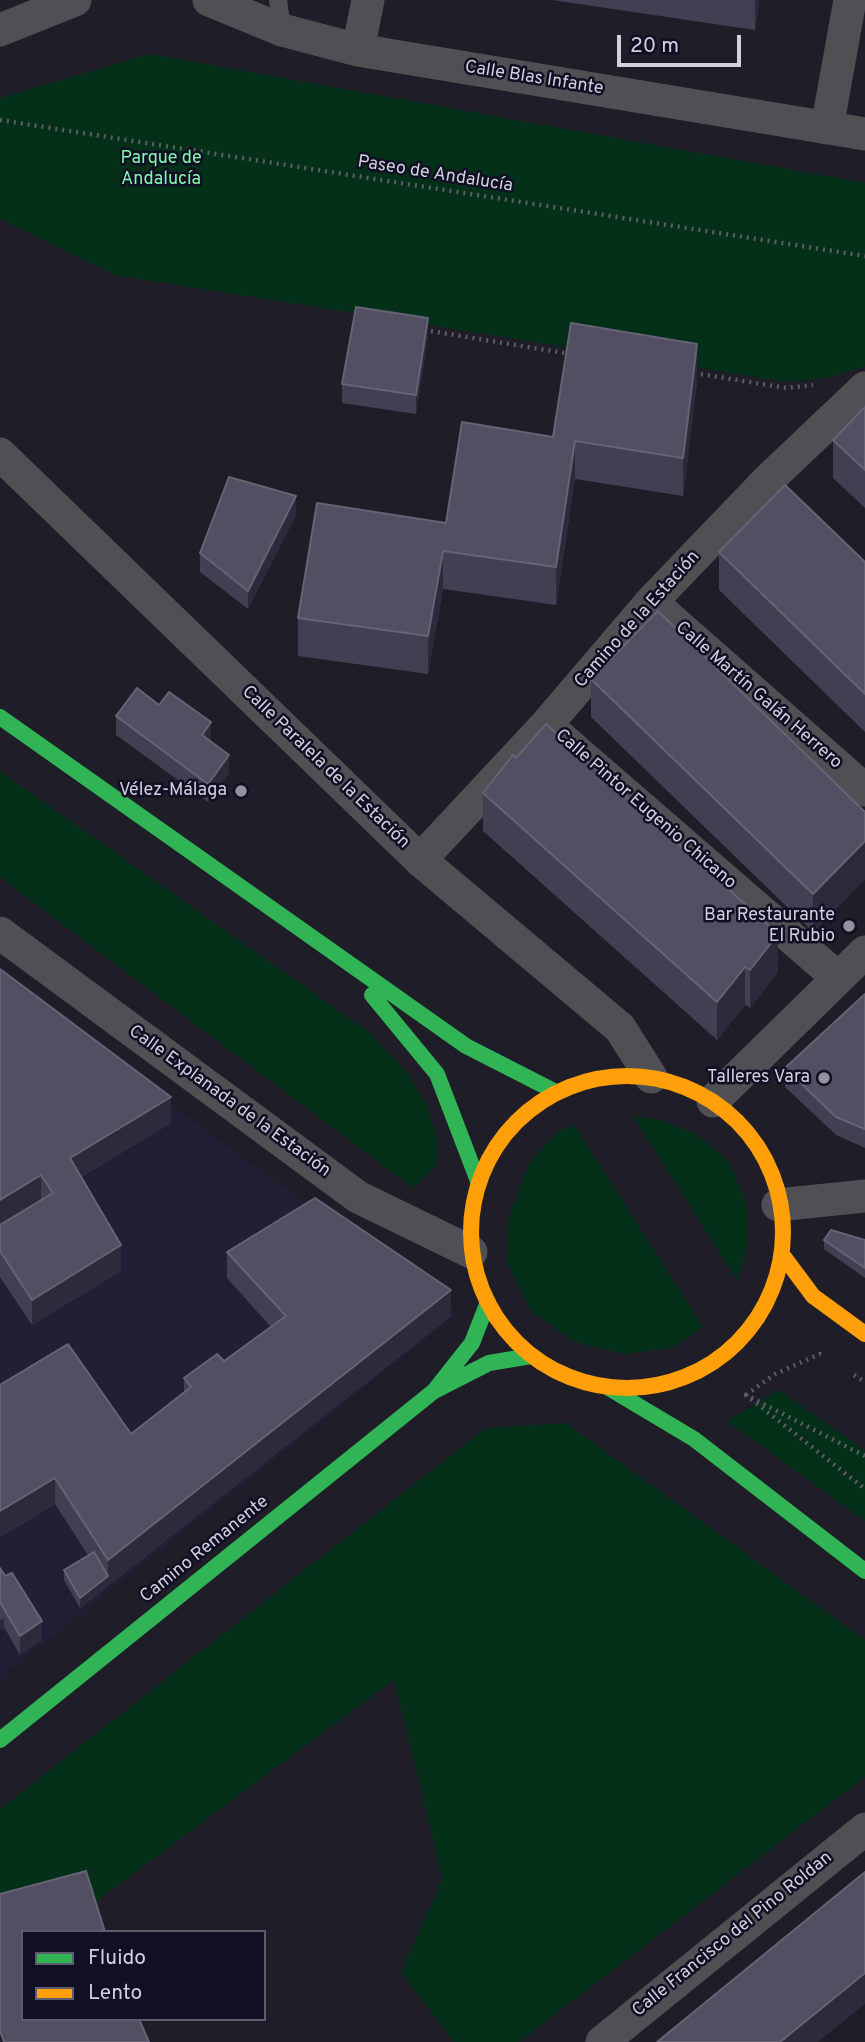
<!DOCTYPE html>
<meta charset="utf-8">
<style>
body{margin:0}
#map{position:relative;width:865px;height:2042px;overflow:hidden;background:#1e1d28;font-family:Overpass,sans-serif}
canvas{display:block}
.legend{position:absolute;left:21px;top:1930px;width:245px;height:91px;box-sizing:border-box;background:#110f23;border:2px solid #5d5c6e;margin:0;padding:9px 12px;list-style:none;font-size:21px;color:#d0d0de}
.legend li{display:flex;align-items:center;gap:14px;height:35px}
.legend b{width:35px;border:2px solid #5d5c6e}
.scale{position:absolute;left:617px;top:35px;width:124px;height:32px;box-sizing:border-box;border:4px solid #d0d0de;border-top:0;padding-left:9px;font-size:21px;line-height:24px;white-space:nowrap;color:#d0d0de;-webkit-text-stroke:5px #110f23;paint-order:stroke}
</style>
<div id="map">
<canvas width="865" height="2042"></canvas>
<ul class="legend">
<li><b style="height:9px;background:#30b455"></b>Fluido</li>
<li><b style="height:9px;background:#ff9f0a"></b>Lento</li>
</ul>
<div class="scale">20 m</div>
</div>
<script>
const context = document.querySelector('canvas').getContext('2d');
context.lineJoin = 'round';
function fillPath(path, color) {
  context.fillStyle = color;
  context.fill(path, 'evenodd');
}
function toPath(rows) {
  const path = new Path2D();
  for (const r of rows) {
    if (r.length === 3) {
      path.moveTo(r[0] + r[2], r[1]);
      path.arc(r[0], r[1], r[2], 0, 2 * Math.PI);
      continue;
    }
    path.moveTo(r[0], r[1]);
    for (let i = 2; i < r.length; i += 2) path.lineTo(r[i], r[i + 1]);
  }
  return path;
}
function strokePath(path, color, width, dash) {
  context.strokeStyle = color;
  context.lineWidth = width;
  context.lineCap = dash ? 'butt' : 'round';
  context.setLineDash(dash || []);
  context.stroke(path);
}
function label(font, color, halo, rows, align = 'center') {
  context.font = font + ' Overpass,sans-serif';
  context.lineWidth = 5;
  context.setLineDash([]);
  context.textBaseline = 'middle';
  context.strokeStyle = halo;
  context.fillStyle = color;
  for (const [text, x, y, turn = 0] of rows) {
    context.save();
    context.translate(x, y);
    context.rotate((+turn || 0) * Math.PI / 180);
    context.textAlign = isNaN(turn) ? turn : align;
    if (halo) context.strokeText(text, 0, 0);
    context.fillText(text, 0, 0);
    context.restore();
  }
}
fillPath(toPath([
 [0,979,457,1314,0,1678]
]), '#211e36');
fillPath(toPath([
 [150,54,865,183,865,366,832,377,787,382,115,275,0,219,0,98],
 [0,771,370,1033,407,1073,427,1106,438,1143,436,1166,413,1188,0,877],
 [633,1116,661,1120,696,1134,729,1162,747,1205,747,1249,737,1280],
 [575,1126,703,1327,672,1348,624,1354,575,1342,531,1311,507,1262,509,1216,529,1164,559,1130],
 [779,1390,865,1451,865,1521,727,1421],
 [566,1423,865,1640,865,1777,519,2042,454,2042,401,1972,443,1879,394,1680,86,1909,0,1932,0,1809,486,1428]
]), '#043019');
strokePath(toPath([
 [0,120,865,256],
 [424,330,571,354],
 [694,373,786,388,813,385],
 [854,1375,865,1382],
 [746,1395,775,1374,820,1354,823,1355],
 [865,1456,746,1395,865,1489]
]), '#5d5d62', 4.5, [2, 5]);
strokePath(toPath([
 [278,0,282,30]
]), '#505054', 18);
strokePath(toPath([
 [209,0,282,30,358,50,865,134],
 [0,30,75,0],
 [358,50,368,0],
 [827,128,850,0],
 [0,454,420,860,620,1028,651,1077],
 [651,602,865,790],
 [546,725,838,978],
 [420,860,546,725,651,602,768,480,865,388],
 [0,933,358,1197,471,1252],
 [713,1101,865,952],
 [778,1205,865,1196],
 [602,2042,865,1829]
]), '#505054', 33);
strokePath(toPath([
 [0,717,466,1046,556,1092],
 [372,995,437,1074,478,1181],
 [488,1302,472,1343,434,1391,489,1363,531,1356],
 [607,1387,694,1439,865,1571],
 [0,1740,434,1391]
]), '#30b455', 16);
strokePath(toPath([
 [627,1232,156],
 [784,1257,813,1296,865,1334]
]), '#ff9f0a', 16);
fillPath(toPath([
 [552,0,759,0,755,30],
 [428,336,416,414,342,403,342,384],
 [697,382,683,496,575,479,556,605,443,589,428,674,298,656,298,618,446,523,553,437],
 [865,407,865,508,833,478,833,440],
 [296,515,248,609,200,572,200,553],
 [719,552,865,562,865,732,719,590],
 [591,679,865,812,865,879,813,932,591,717],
 [116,716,210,741,229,773,208,802,116,735],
 [516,758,778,972,750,1008,745,1005,717,1040,483,831,483,793],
 [0,969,171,1123,81,1177,121,1271,32,1325,0,1277],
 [865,994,865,1148,836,1135,785,1087,785,1068],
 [824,1240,865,1240,865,1278,824,1249],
 [227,1252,451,1316,80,1608,64,1580,64,1570,88,1555,55,1504,0,1537,0,1385,131,1434,184,1393,184,1378,224,1361,271,1327,227,1278],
 [0,1568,42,1640,20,1655,4,1627,0,1630]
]), '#423f52');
fillPath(toPath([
 [755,0,759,0,755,30],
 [428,318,428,336,416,414,416,395],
 [697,344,697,382,683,496,683,458],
 [575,441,575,479,556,605,556,567],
 [296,496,296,515,248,609,248,591],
 [443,551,443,589,428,674,428,636],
 [211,722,211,741,202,735],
 [229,755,229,773,208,802,208,784],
 [865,841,865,879,813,932,813,894],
 [778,934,778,972,750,1008,750,970],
 [745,967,745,1005,717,1040,717,1002],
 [171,1097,171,1123,70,1183,70,1158],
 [41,1175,41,1201,0,1225,0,1200],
 [121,1245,121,1271,32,1325,32,1300],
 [451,1290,451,1316,80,1608,80,1598,108,1576,108,1560],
 [55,1478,55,1504,0,1537,0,1511],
 [4,1618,4,1628,0,1630,0,1620],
 [42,1621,42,1640,20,1655,20,1636],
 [865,1973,865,2004,818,2042,780,2042]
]), '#2d2b3b');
const building = toPath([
 [356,307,428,318,416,395,342,384,356,307],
 [571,323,697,344,683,458,575,441,556,567,443,551,428,636,298,618,317,503,446,523,462,422,553,437,571,323],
 [865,407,865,470,833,440,865,407],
 [229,477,296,496,248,591,200,553,229,477],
 [785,485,865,562,865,694,719,552,785,485],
 [658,611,865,812,865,841,813,894,591,679,658,611],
 [137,688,159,705,169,692,211,722,202,735,229,755,208,784,116,716,137,688],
 [546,724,778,934,750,970,745,967,717,1002,483,793,513,755,516,758,546,724],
 [0,969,171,1097,70,1158,121,1245,32,1300,0,1251,0,1225,53,1193,41,1175,0,1200,0,969],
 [865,994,865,1129,836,1117,785,1068,865,994],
 [315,1198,451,1290,108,1560,55,1478,0,1511,0,1385,68,1344,131,1434,191,1387,184,1378,217,1354,224,1361,286,1316,227,1252,315,1198],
 [831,1230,865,1240,865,1268,824,1240,831,1230],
 [94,1552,108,1576,80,1598,64,1570,94,1552],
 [0,1568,5,1576,12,1573,42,1621,20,1636,0,1602,0,1568],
 [86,1871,105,1932,23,1932,23,2019,139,2019,149,2042,4,2042,0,2031,0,1894,86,1871],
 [865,1872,865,1973,780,2042,657,2042,865,1872]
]);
fillPath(building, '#514f61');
strokePath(building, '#656374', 2);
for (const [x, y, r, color] of [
 [241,791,7,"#92919e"],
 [849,926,7,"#92919e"],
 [824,1078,7,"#92919e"]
]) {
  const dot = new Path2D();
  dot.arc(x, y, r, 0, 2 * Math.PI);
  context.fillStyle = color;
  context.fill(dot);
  strokePath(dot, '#110f23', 2.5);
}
label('18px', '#d0d0de', '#110f23', [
 ["Calle Blas Infante",534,79,9],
 ["Paseo de Andalucía",435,175,9],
 ["Camino de la Estación",638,620,-48],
 ["Calle Martín Galán Herrero",758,696,41],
 ["Calle Paralela de la Estación",325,768,44],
 ["Calle Pintor Eugenio Chicano",645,810,41],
 ["Calle Explanada de la Estación",229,1102,36],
 ["Camino Remanente",205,1550,-39],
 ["Calle Francisco del Pino Roldan",733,1935,-39]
]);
label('18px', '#80f8ac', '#110f23', [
 ["Parque de",161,159],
 ["Andalucía",161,180]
]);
label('18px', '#d0d0de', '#110f23', [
 ["Vélez-Málaga",227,791],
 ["Bar Restaurante",835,916],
 ["El Rubio",835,937],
 ["Talleres Vara",810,1078]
], 'right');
</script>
